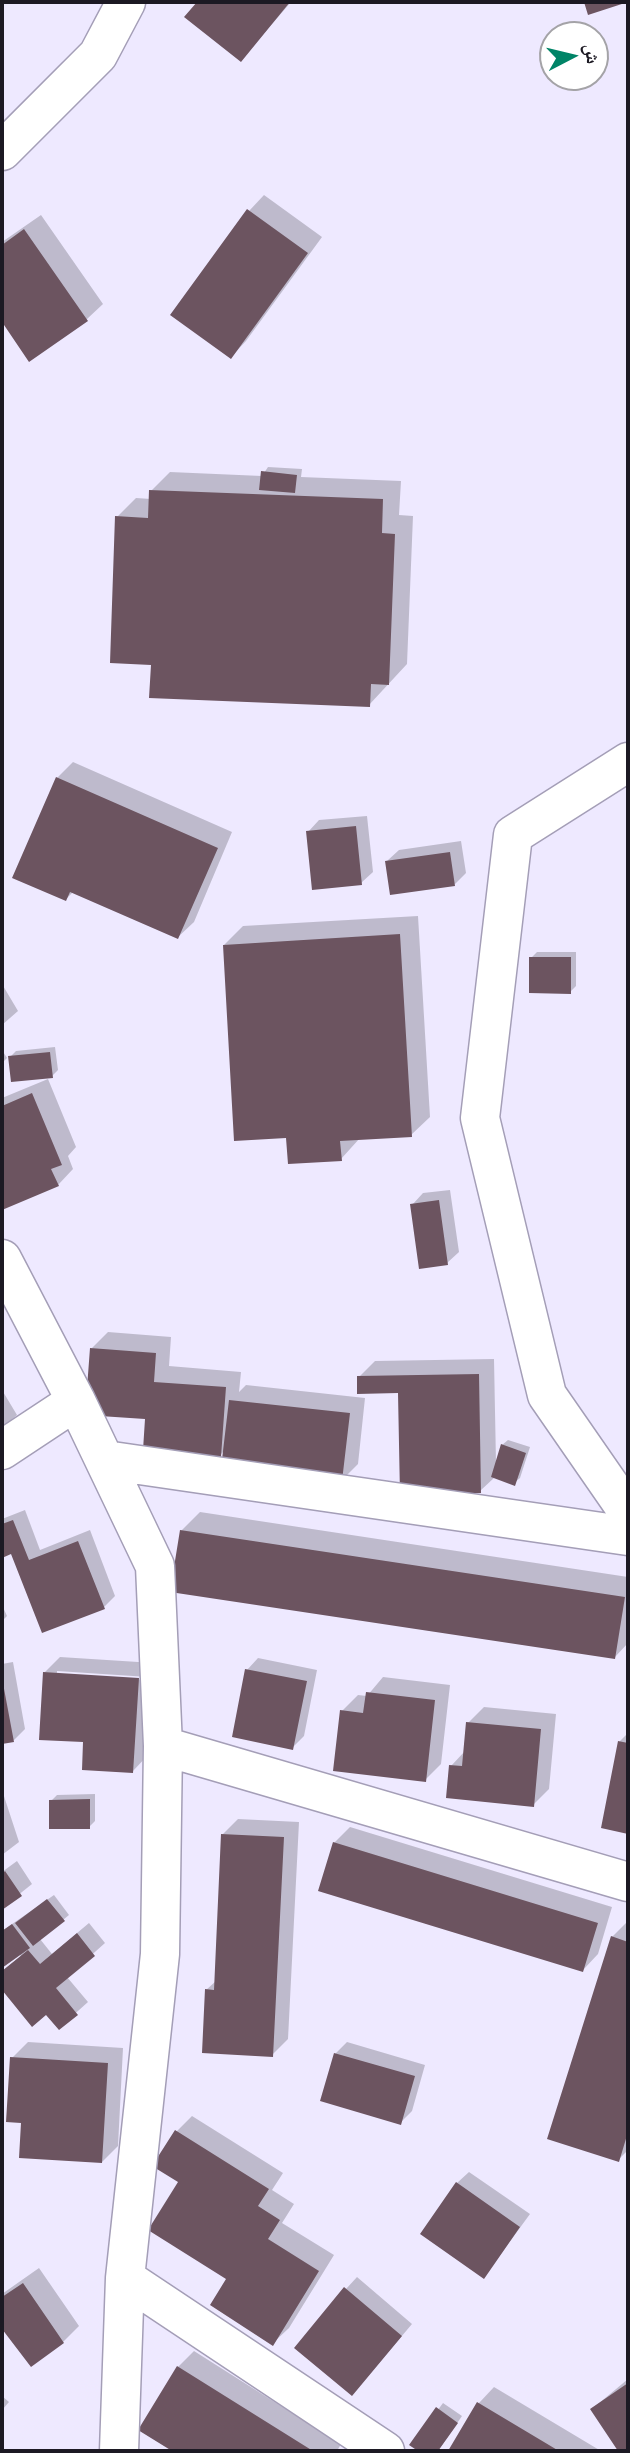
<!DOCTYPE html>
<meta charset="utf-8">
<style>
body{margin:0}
#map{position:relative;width:630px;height:2453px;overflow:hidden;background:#eee9ff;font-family:"PT Sans Narrow","Noto Naskh Arabic",sans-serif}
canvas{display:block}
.frame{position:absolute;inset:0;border:4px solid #1c1923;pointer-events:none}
.north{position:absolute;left:539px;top:21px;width:70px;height:70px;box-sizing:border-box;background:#fff;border:2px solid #a4a3a7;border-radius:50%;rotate:83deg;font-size:19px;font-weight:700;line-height:28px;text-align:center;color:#1c1923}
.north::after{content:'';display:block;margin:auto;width:24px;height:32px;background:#008467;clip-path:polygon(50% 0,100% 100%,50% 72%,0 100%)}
</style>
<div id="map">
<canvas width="630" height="2453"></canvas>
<div class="frame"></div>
<div class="north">ش</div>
</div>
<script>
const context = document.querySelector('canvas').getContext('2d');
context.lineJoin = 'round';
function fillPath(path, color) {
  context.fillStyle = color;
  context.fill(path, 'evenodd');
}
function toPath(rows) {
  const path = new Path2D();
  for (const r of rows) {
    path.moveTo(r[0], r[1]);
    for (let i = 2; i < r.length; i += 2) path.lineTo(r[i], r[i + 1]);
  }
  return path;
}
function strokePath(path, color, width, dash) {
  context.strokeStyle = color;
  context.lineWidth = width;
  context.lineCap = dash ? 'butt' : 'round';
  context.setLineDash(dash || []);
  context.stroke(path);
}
fillPath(toPath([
 [199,2,291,2,241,60,187,17],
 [264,195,322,237,246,341,231,357,249,211],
 [41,215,103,304,87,319,30,359,2,319,2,242],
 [268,467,302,469,301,477,401,481,399,515,413,516,407,664,369,705,153,664,117,517,136,498,151,499,151,491,170,472,262,476],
 [73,762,232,832,194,922,178,937,73,892,66,899,57,778],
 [367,816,373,872,361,883,308,832,319,820],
 [461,841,466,873,455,884,387,861,399,850],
 [418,916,430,1117,411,1135,360,1138,341,1159,288,1136,224,945,243,926],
 [537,952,576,952,576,986,570,992,531,958],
 [2,984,18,1011,2,1025],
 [55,1047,58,1070,52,1076,10,1057,16,1051],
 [2,1050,7,1058,2,1063],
 [48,1079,76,1147,68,1156,73,1169,58,1185,2,1208,2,1098],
 [450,1190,459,1252,447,1263,412,1205,423,1193],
 [108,1332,171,1337,169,1366,241,1372,239,1392,246,1385,365,1398,358,1464,342,1480,225,1450,220,1455,147,1418,92,1348],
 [494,1359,496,1463,502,1445,508,1440,530,1447,520,1478,514,1483,495,1477,480,1491,399,1391,359,1377,375,1361],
 [2,1390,17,1415,2,1428],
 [25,1510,40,1550,90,1530,115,1596,104,1607,12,1552,2,1556,2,1519],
 [200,1512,628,1577,628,1643,615,1657,181,1531],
 [2,1605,7,1616,2,1621],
 [60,1657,154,1663,148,1755,133,1771,44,1673],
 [57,1671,148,1677,148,1680,57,1675],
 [258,1658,317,1670,304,1736,292,1748,247,1670],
 [13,1662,25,1729,14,1740,2,1743,2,1664],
 [383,1677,450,1685,441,1764,425,1780,342,1711,358,1695,367,1696],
 [484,1707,556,1714,549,1789,533,1805,451,1766,465,1751,468,1723],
 [628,1733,628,1832,603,1827,620,1741],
 [2,1790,19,1842,2,1855],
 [95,1794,95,1821,89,1827,51,1801,57,1795],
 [238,1819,299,1822,288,2039,272,2055,206,1990,216,1981,222,1835],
 [350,1827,612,1907,598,1954,583,1970,334,1843],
 [17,1861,32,1884,2,1908,2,1872],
 [54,1895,69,1915,40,1939,52,1954,89,1923,105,1943,67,1977,88,2002,59,2028,46,2013,32,2024,2,1987,2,1931],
 [19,1954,21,1956,4,1970,2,1965],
 [628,1921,628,2150,618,2160,612,1937],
 [28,2042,123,2048,118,2146,102,2162,23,2121,12,2058],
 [347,2042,425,2065,412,2111,400,2123,335,2054],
 [192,2116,283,2173,272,2190,294,2204,282,2223,334,2255,289,2328,273,2343,228,2278,180,2182,177,2131],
 [469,2172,530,2214,484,2277,457,2183],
 [39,2268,79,2326,63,2342,31,2364,2,2327,2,2294],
 [357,2277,412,2324,363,2382,346,2289],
 [194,2351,341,2444,337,2451,175,2451,140,2429,178,2367],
 [628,2379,628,2451,620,2451,592,2409],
 [494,2387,601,2451,450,2451,479,2403],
 [2,2396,9,2402,2,2410],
 [443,2403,462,2416,438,2451,421,2451,412,2445]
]), '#0003');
fillPath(toPath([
 [197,2,290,2,241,62,184,17],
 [584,2,628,2,588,15],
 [247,209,308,253,231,359,170,315],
 [24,229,88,321,29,362,2,322,2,245],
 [261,471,297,475,295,493,259,490],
 [149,490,383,499,382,533,395,534,389,685,371,684,370,707,149,698,151,665,110,663,115,516,148,518],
 [56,777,218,848,178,939,70,892,66,901,12,878],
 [356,826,362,885,312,890,306,831],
 [450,852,455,886,390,895,385,861],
 [400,934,412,1137,340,1141,342,1161,288,1164,286,1138,234,1141,223,945],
 [529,957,571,957,571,994,529,993],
 [50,1052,53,1078,11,1082,8,1056],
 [32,1093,62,1165,51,1169,59,1186,2,1210,2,1106],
 [439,1200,448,1265,419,1269,410,1204],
 [90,1348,156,1353,154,1382,226,1387,221,1457,143,1450,145,1419,85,1415],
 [479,1374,481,1493,400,1495,398,1393,357,1394,357,1376],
 [229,1400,350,1413,342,1481,221,1468],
 [501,1444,526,1453,515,1486,491,1477],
 [13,1520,29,1560,78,1541,105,1609,42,1633,11,1554,2,1558,2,1524],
 [180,1530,625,1597,615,1659,170,1592],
 [245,1669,307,1681,293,1750,232,1737],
 [43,1672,139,1678,133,1773,82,1770,83,1742,39,1740],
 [2,1678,14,1742,2,1744],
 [366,1692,435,1700,426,1782,333,1771,340,1710,363,1713],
 [466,1722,541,1729,534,1807,446,1798,449,1765,462,1766],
 [618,1741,628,1743,628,1834,601,1828],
 [90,1799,90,1829,49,1829,49,1800],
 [221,1834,284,1837,273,2057,202,2053,205,1989,214,1990],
 [333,1842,598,1923,583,1972,318,1891],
 [5,1871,22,1896,2,1910,2,1874],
 [47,1899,65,1921,33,1946,15,1923],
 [12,1924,30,1948,2,1968,2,1931],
 [77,1933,95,1956,56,1988,78,2015,59,2030,46,2015,32,2027,2,1990,2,1971,28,1950,40,1964],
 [611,1936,628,1942,628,2132,619,2162,547,2139],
 [334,2053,415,2076,401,2125,320,2101],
 [10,2057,108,2063,102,2163,19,2158,21,2123,6,2122],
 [175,2130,269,2189,258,2206,280,2220,268,2239,319,2271,273,2346,210,2305,226,2279,148,2230,178,2182,152,2166],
 [456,2182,520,2227,484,2279,420,2234],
 [23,2283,64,2343,31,2367,2,2329,2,2297],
 [344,2287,402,2336,352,2396,294,2348],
 [177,2366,313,2451,172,2451,138,2430],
 [628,2383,628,2451,618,2451,590,2409],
 [477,2402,559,2451,448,2451],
 [436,2407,458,2423,438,2451,418,2451,409,2445]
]), '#6c5460');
const minor = toPath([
 [2,151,98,55,126,2],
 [628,762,513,835,480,1118,547,1395,628,1512],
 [2,1259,76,1401],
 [2,1450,76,1401,155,1566,163,1746,160,1954,125,2278,119,2451],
 [105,1460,628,1536],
 [163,1746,628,1882],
 [125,2278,385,2451]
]);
strokePath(minor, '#a49eb7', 41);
strokePath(minor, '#fff', 38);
</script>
